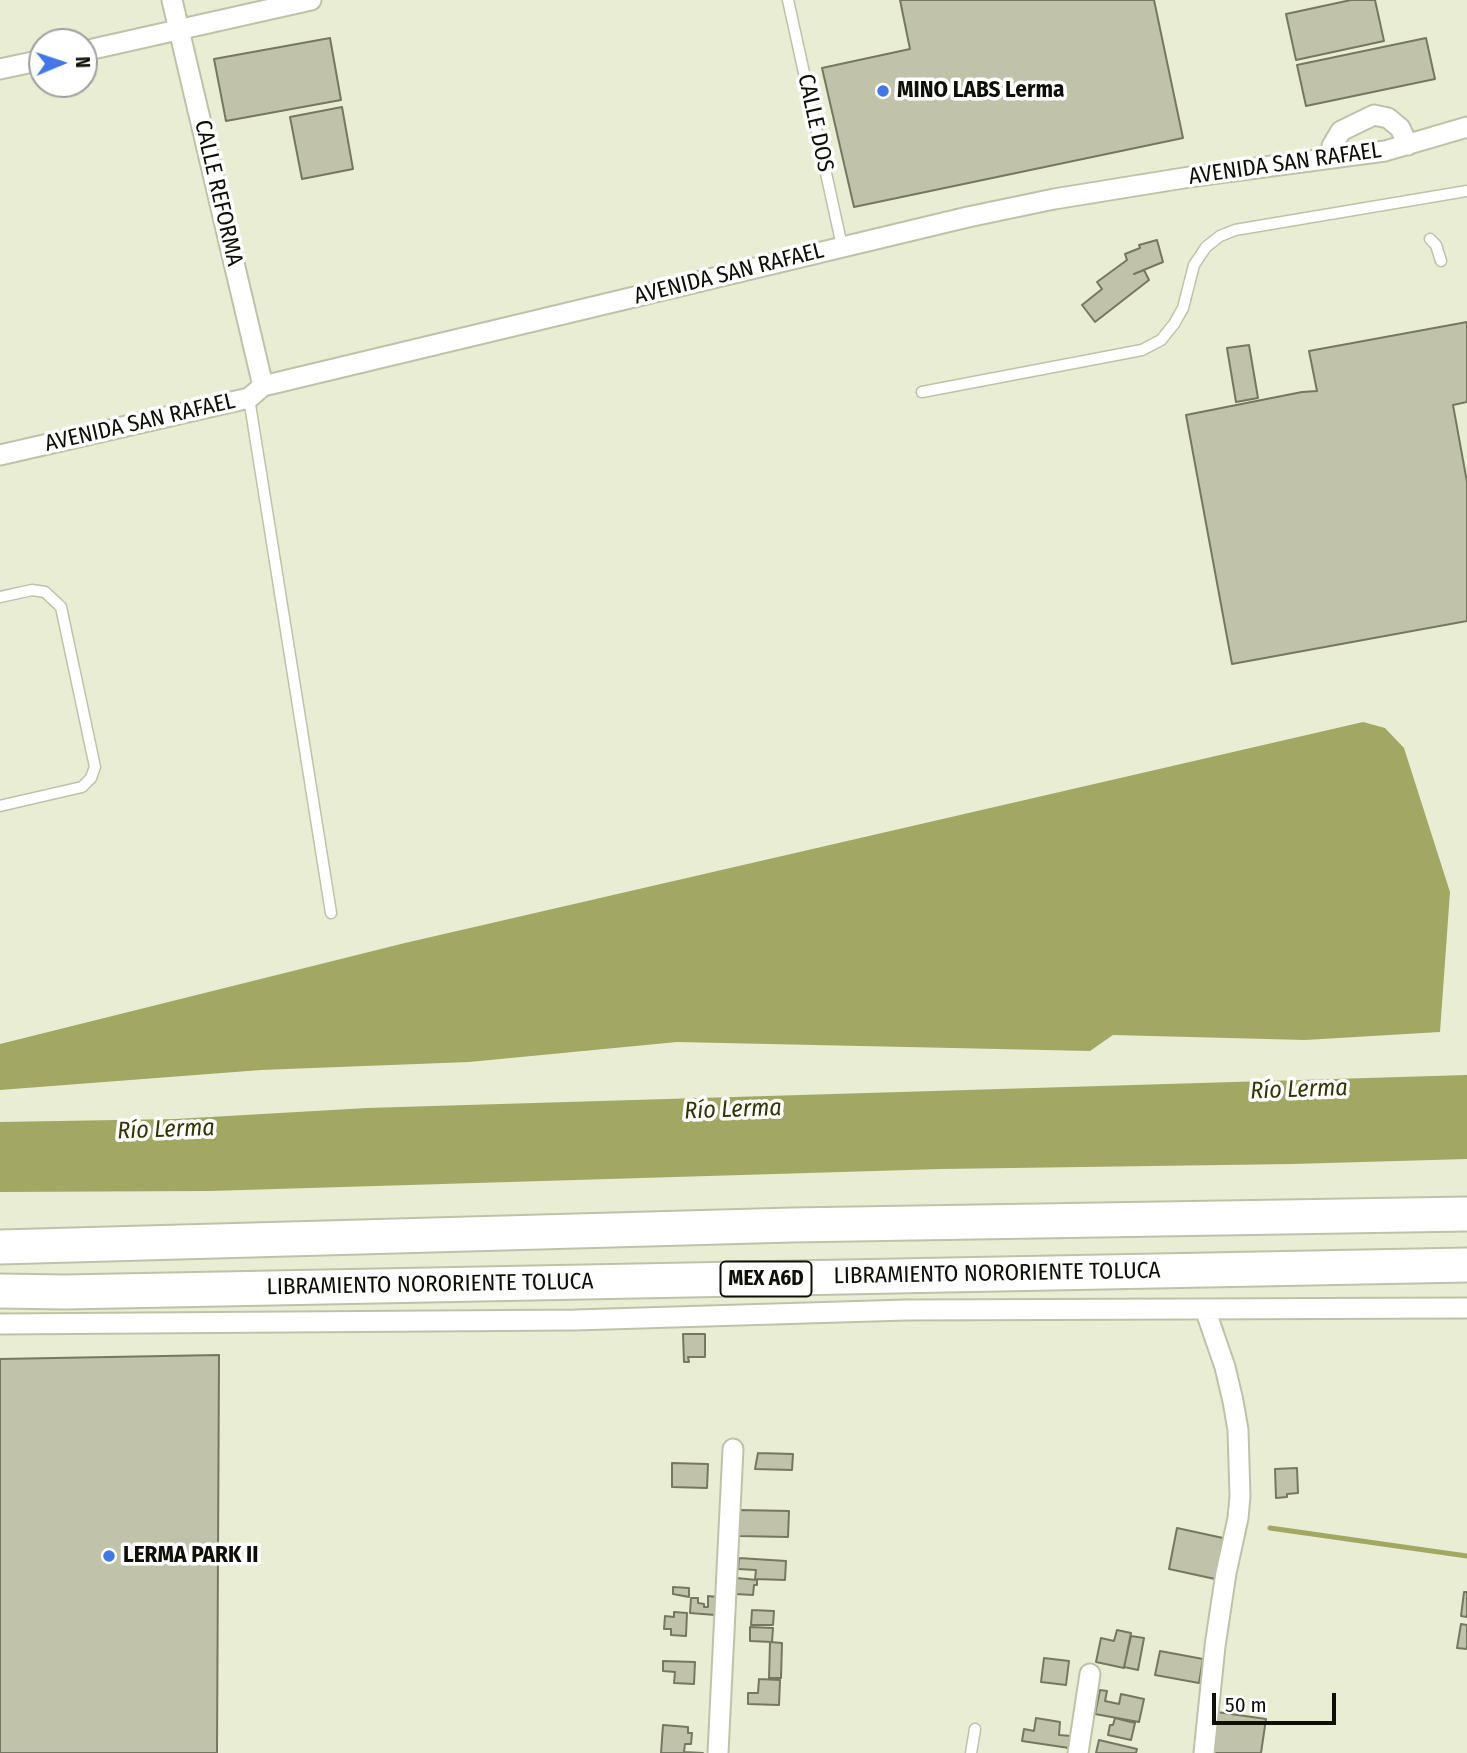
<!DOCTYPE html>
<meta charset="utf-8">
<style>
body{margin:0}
#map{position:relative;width:1467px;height:1753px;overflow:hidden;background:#e9edd3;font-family:"Fira Sans Condensed",sans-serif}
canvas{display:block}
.north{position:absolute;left:28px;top:28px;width:70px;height:70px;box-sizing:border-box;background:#fff;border:2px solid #9f9f9c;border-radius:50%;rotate:88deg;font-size:19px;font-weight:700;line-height:28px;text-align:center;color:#0e0f07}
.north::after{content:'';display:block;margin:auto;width:24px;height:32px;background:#4277e8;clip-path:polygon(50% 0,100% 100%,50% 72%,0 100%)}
.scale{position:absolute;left:1212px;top:1693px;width:124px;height:32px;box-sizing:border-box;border:4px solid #0e0f07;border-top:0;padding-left:9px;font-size:21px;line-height:24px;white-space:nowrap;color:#0e0f07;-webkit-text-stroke:5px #fff;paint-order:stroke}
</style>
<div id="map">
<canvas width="1467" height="1753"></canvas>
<div class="north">N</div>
<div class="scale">50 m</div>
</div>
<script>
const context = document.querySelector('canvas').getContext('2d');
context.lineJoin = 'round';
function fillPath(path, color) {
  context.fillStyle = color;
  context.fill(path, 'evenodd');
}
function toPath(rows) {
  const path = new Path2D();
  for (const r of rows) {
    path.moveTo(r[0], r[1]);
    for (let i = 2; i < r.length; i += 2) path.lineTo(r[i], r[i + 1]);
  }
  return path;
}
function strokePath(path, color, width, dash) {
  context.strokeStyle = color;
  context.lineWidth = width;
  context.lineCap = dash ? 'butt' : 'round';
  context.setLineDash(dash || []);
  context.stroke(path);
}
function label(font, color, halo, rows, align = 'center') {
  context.font = font + ' "Fira Sans Condensed",sans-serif';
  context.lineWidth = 7;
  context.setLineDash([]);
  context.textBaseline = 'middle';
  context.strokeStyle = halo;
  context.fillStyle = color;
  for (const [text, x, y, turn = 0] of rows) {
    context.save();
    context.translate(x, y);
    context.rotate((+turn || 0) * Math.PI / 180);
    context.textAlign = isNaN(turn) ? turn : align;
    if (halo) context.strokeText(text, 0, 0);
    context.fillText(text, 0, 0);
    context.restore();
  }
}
fillPath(toPath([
 [1363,722,1385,728,1404,748,1450,892,1440,1032,1305,1040,1113,1035,1090,1051,677,1042,469,1062,261,1070,0,1090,0,1044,405,943],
 [1467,1075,1467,1159,1293,1164,941,1169,210,1191,0,1192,0,1122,175,1119,367,1108]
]), '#a2a864');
strokePath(toPath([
 [1270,1528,1467,1556]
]), '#a2a864', 5);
const building = toPath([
 [900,0,1154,0,1183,138,854,207,822,68,910,49,900,0],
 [1351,0,1375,0,1384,41,1296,60,1286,14,1351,0],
 [330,38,341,100,226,121,214,59,330,38],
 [1426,38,1435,79,1306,106,1297,65,1426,38],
 [342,107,353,169,302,179,290,117,342,107],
 [1157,240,1163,262,1134,274,1144,270,1149,280,1095,322,1082,305,1102,289,1097,282,1127,260,1125,254,1140,248,1139,245,1157,240],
 [1467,322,1467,402,1453,405,1467,482,1467,621,1232,664,1186,415,1302,392,1317,391,1309,351,1467,322],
 [1249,345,1258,398,1236,402,1227,348,1249,345],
 [683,1334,705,1334,705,1357,688,1357,689,1362,684,1362,683,1334],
 [219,1355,217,1753,0,1753,0,1359,219,1355],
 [758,1453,793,1454,792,1470,755,1469,758,1453],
 [672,1463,708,1464,707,1488,672,1487,672,1463],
 [1297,1468,1298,1493,1287,1494,1287,1497,1276,1498,1275,1469,1297,1468],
 [739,1510,789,1511,788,1537,739,1536,739,1510],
 [1177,1528,1223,1538,1215,1579,1169,1569,1177,1528],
 [739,1558,786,1561,785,1580,755,1579,756,1570,738,1569,739,1558],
 [736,1578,757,1580,757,1585,754,1585,753,1595,735,1594,736,1578],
 [673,1587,689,1588,689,1597,673,1594,673,1587],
 [1464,1592,1467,1592,1467,1617,1461,1616,1464,1592],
 [708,1596,717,1597,715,1615,690,1613,691,1598,698,1598,698,1603,704,1604,704,1607,708,1607,708,1596],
 [752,1610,774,1611,773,1625,751,1625,752,1610],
 [674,1612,687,1613,686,1636,671,1635,671,1629,664,1629,665,1616,674,1617,674,1612],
 [1461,1624,1467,1625,1467,1649,1457,1648,1461,1624],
 [750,1627,773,1628,772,1642,750,1641,750,1627],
 [1117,1630,1131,1633,1124,1668,1096,1662,1101,1638,1114,1641,1117,1630],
 [1131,1636,1144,1638,1138,1670,1124,1667,1131,1636],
 [770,1642,782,1643,781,1678,769,1678,770,1642],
 [1160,1651,1203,1659,1199,1683,1155,1675,1160,1651],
 [1044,1658,1069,1661,1066,1685,1041,1682,1044,1658],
 [663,1661,695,1662,694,1684,674,1683,675,1672,663,1671,663,1661],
 [759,1679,780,1680,779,1705,748,1704,748,1693,758,1693,759,1679],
 [1100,1690,1107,1691,1105,1701,1119,1704,1121,1694,1144,1699,1139,1722,1095,1714,1100,1690],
 [1217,1712,1266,1719,1261,1753,1212,1753,1217,1712],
 [1036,1718,1060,1722,1059,1735,1071,1736,1069,1748,1022,1741,1024,1729,1034,1731,1036,1718],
 [1115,1718,1135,1723,1131,1740,1108,1735,1110,1725,1113,1725,1115,1718],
 [663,1725,688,1727,688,1733,692,1733,691,1744,685,1744,684,1752,703,1753,661,1753,663,1725],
 [1099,1740,1137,1749,1136,1753,1096,1753,1099,1740]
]);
fillPath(building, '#c0c3aa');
strokePath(building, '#757861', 2);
const service = toPath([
 [788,0,842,246],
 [1430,239,1436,245,1441,261],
 [922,392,1142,350,1161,340,1174,324,1183,308,1194,265,1206,247,1220,236,1235,230,1467,191],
 [249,398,331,913],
 [0,597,32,590,45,592,61,607,95,767,91,778,82,787,0,806],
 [971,1753,975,1729]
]);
const minor = toPath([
 [172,0,263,386],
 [84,51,311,0],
 [0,69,42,60],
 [1333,158,1332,146,1341,131,1374,115,1388,118,1400,128,1408,145],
 [0,455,249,398,263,386,968,217,1054,199,1196,176,1385,151,1467,127],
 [0,1324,575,1320,906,1310,1467,1308],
 [718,1753,733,1449],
 [1078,1753,1090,1674],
 [1204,1753,1215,1646,1226,1573,1238,1518,1240,1496,1238,1430,1233,1401,1225,1367,1205,1309]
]);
const motorway = toPath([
 [0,1247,792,1225,1467,1214],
 [0,1291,65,1292,1467,1265]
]);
strokePath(service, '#bec2a9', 13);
strokePath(minor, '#bec2a9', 23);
strokePath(motorway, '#bec2a9', 37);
strokePath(service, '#fff', 10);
strokePath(minor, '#fff', 19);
strokePath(motorway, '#fff', 33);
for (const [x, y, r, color] of [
 [883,91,7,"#4277e8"],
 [109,1556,7,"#4277e8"]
]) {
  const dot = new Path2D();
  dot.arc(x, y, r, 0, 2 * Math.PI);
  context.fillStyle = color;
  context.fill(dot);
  strokePath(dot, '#fff', 2.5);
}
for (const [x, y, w] of [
 [766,1279,91]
]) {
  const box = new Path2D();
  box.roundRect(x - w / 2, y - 17.5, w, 35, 5);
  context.fillStyle = '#fff';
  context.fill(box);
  strokePath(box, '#0e0f07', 2);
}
label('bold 21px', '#0e0f07', null, [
 ["MEX A6D",766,1279]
]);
label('bold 23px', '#0e0f07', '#fff', [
 ["MINO LABS Lerma",897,91],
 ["LERMA PARK II",123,1556]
], 'left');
label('23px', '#0e0f07', '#fff', [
 ["CALLE DOS",815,123,78],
 ["AVENIDA SAN RAFAEL",1285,164,-8],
 ["CALLE REFORMA",218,193,77],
 ["AVENIDA SAN RAFAEL",729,274,-14],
 ["AVENIDA SAN RAFAEL",140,423,-13],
 ["LIBRAMIENTO NORORIENTE TOLUCA",997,1274,-1],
 ["LIBRAMIENTO NORORIENTE TOLUCA",430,1285,-1]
]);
label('italic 24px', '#333600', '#fff', [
 ["Río Lerma",1299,1090,-2],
 ["Río Lerma",733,1110,-2],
 ["Río Lerma",166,1130,-2]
]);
</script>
